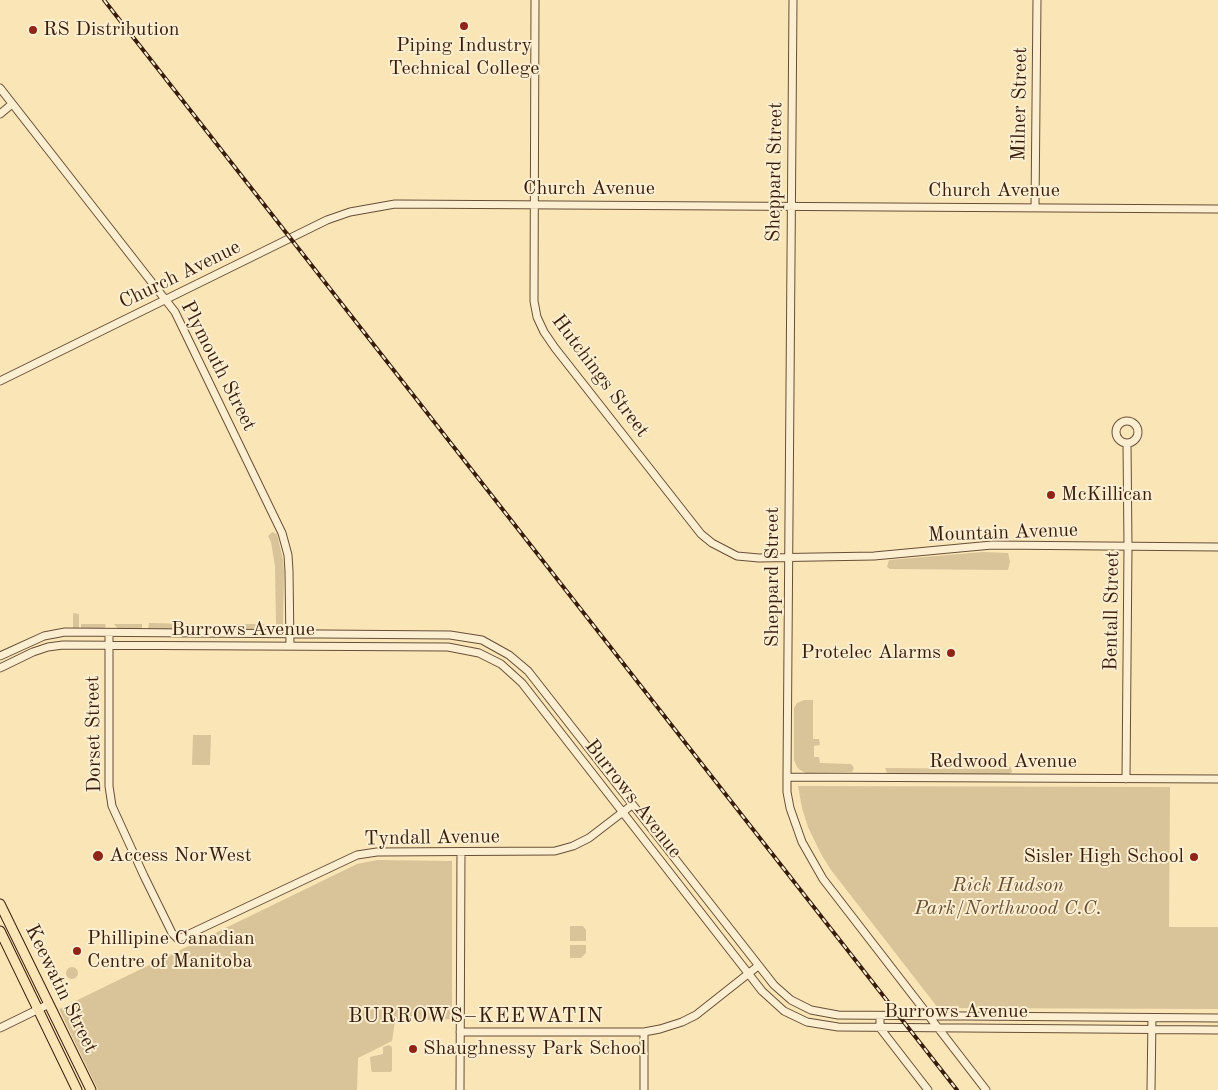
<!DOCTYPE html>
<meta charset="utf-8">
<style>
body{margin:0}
canvas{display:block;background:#fae5b6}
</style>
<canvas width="1218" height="1090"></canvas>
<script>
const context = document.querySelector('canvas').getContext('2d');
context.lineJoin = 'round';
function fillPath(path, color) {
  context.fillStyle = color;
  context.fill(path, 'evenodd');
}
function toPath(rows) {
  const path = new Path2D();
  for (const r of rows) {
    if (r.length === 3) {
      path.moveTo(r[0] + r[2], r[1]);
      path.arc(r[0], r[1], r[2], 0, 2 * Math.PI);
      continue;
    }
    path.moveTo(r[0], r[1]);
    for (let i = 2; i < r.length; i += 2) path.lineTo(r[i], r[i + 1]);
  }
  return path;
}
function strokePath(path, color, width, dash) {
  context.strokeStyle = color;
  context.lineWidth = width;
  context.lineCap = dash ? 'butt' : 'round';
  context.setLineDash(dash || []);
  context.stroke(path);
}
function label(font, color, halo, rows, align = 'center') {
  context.font = font + ' "Old Standard TT",serif';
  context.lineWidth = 4;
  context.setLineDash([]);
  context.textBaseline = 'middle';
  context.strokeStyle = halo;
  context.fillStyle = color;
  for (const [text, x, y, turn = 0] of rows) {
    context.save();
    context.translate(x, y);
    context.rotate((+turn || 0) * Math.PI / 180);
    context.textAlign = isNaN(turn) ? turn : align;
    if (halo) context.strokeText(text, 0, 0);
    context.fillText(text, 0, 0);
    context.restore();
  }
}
fillPath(toPath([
 [272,532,277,534,283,560,284,572,283,628,276,631,223,631,222,629,222,624,276,624,275,566,271,542,268,536],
 [983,552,1008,553,1010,562,1008,570,890,569,887,567,889,560],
 [73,613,79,614,79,630,73,629],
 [149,623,195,624,196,629,193,631,148,630],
 [81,624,105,624,106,626,104,629,81,630],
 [114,624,142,624,142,630,119,630],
 [804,700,813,700,813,739,819,739,820,745,814,746,814,757,819,757,820,763,851,764,854,768,852,772,806,773,800,770,797,767,794,760,794,708,797,703],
 [193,735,211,735,210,765,192,765],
 [1010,765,1012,772,1009,774,889,774,887,773,885,768,1009,769],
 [798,786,1170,787,1169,927,1218,927,1218,1009,938,1008,831,870,821,854,808,827,802,808],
 [377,860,452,861,452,1019,395,1021,392,1041,358,1058,357,1090,98,1090,59,1009,357,864],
 [570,926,583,926,586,930,586,941,570,941],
 [570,945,586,945,586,953,581,958,570,958],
 [72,973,6],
 [389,1045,392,1047,392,1070,391,1072,372,1072,371,1069,370,1057,383,1054,383,1047]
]), '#d9c399');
const minor = toPath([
 [535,0,534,301,537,317,544,332,555,348,701,534,712,543,737,556,759,558,874,556,992,545,1218,547],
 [793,0,787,777,787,792,790,808,802,842,823,879,986,1090],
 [0,88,175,312,282,533,288,555,289,571,290,646],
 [0,114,12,104],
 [1035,208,1037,0],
 [0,381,327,220,350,212,395,204,1218,209],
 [1127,432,11],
 [109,633,109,786,112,806,144,876,172,933,177,938,183,937,357,855,377,852,555,851,573,846,589,838,632,805],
 [0,656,44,636,65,632,450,635,482,640,509,655,528,671,774,985,791,1000,811,1010,838,1015,1218,1018],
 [0,668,33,652,48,647,63,645,448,647,479,653,501,664,522,683,762,991,784,1011,807,1022,838,1027,1218,1030],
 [787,777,1218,779],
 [1126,779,1128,547,1127,443],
 [880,1016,880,1028,928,1090],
 [0,1028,49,1004],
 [460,1032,644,1032,660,1029,682,1022,696,1015,758,966],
 [460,1090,461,852],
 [644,1090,644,1032],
 [1151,1090,1152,1018]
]);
const major = toPath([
 [0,904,91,1090],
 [0,931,77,1090]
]);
strokePath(minor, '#684f37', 9);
strokePath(major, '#381d0d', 11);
strokePath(minor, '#fceed0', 7);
strokePath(major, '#fae5b6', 9);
const rail = toPath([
 [104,0,957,1090]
]);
strokePath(rail, '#381d0d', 4);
strokePath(rail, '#fceed0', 2, [5.5]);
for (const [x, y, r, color] of [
 [464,26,5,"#8f2418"],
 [33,30,5,"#8f2418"],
 [1051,495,5,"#8f2418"],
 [951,653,5,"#8f2418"],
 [98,856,6,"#8f2418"],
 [1194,857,5,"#8f2418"],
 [77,951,5,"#8f2418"],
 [413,1049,5,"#8f2418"]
]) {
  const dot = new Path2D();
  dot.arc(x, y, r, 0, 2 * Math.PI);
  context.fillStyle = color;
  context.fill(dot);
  strokePath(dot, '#fceed0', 2);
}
label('20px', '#381d0d', '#fceed0', [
 ["RS Distribution",43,30],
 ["Piping Industry",464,46,"center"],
 ["Technical College",464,69,"center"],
 ["McKillican",1061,495],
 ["Protelec Alarms",941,653,"right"],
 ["Access NorWest",109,856],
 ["Sisler High School",1184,857,"right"],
 ["Phillipine Canadian",87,939],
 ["Centre of Manitoba",87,962],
 ["Shaughnessy Park School",423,1049]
], 'left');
label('20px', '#381d0d', '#fceed0', [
 ["Milner Street",1020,104,-89],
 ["Sheppard Street",775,172,-89],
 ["Church Avenue",589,189],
 ["Church Avenue",994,191],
 ["Church Avenue",180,275,-26],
 ["Plymouth Street",218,366,63],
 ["Hutchings Street",600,376,53],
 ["Mountain Avenue",1003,533,-2],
 ["Sheppard Street",773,577,-90],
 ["Bentall Street",1112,611,-89],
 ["Burrows Avenue",243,630],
 ["Dorset Street",94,734,-91],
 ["Redwood Avenue",1003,762],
 ["Burrows Avenue",633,799,52],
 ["Tyndall Avenue",432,838,-1],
 ["Keewatin Street",61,989,64],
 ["Burrows Avenue",956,1012]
]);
label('italic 20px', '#684f37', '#fceed0', [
 ["Rick Hudson",1008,886],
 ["Park/Northwood C.C.",1008,909]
]);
context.letterSpacing = '1px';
label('21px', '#381d0d', '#fceed0', [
 ["BURROWS–KEEWATIN",476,1016]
]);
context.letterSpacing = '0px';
</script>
